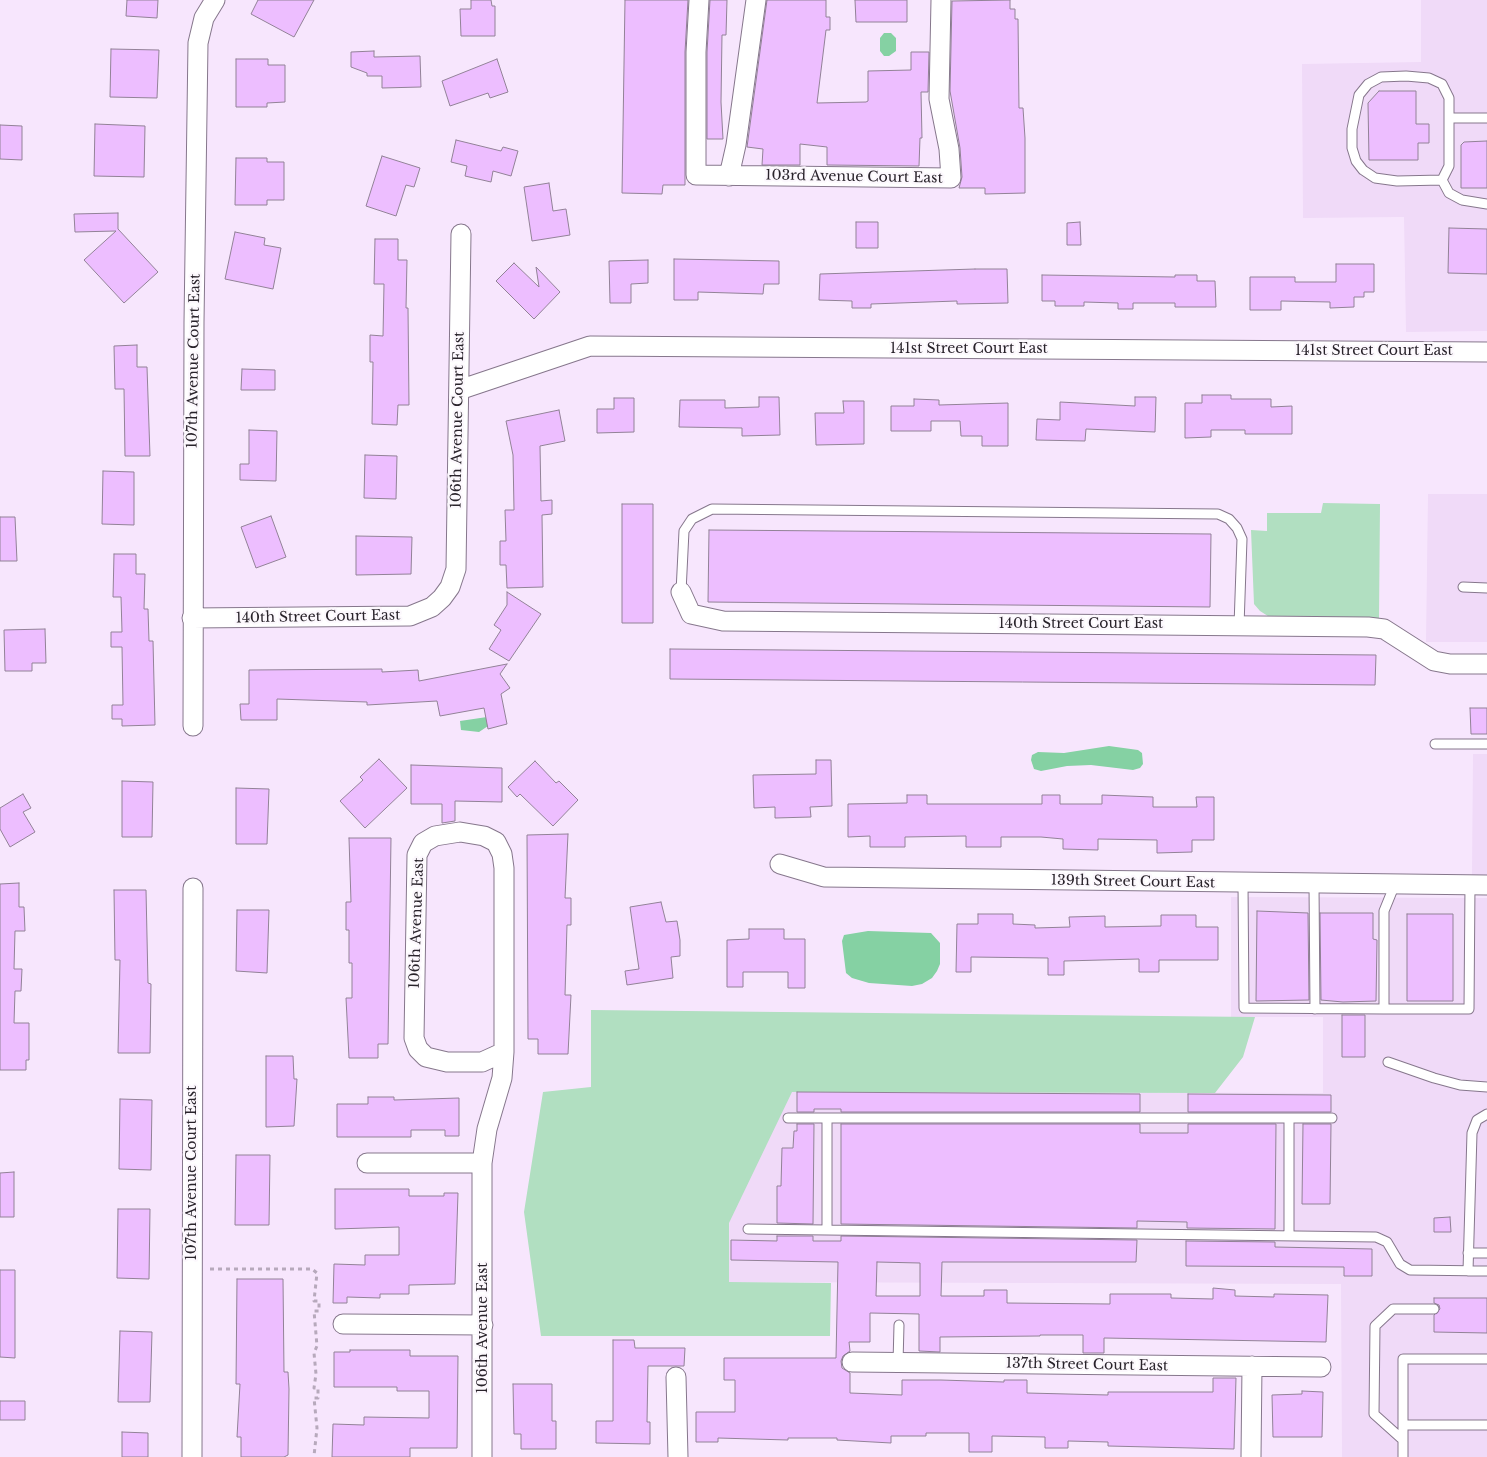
<!DOCTYPE html>
<style>
body{margin:0}
canvas{display:block;background:#f7e6fd}
</style>
<canvas width="1487" height="1457"></canvas>
<script>
const context = document.querySelector('canvas').getContext('2d');
context.lineJoin = 'round';
function fillPath(path, color) {
  context.fillStyle = color;
  context.fill(path, 'evenodd');
}
function toPath(rows) {
  const path = new Path2D();
  for (const r of rows) {
    path.moveTo(r[0], r[1]);
    for (let i = 2; i < r.length; i += 2) path.lineTo(r[i], r[i + 1]);
  }
  return path;
}
function strokePath(path, color, width, dash) {
  context.strokeStyle = color;
  context.lineWidth = width;
  context.lineCap = dash ? 'butt' : 'round';
  context.setLineDash(dash || []);
  context.stroke(path);
}
function label(font, color, halo, rows, align = 'center') {
  context.font = font + ' "Libre Baskerville",serif';
  context.lineWidth = 4.5;
  context.setLineDash([]);
  context.textBaseline = 'middle';
  context.strokeStyle = halo;
  context.fillStyle = color;
  for (const [text, x, y, turn = 0] of rows) {
    context.save();
    context.translate(x, y);
    context.rotate((+turn || 0) * Math.PI / 180);
    context.textAlign = isNaN(turn) ? turn : align;
    if (halo) context.strokeText(text, 0, 0);
    context.fillText(text, 0, 0);
    context.restore();
  }
}
fillPath(toPath([
 [1421,0,1487,0,1487,331,1406,332,1404,217,1303,218,1302,64,1421,62],
 [1428,494,1487,494,1487,642,1426,642],
 [1473,754,1487,754,1487,876,1472,876],
 [1231,897,1487,898,1487,1457,1342,1457,1341,1284,729,1282,730,1091,1323,1093,1323,1017,1231,1017]
]), '#f0daf8');
fillPath(toPath([
 [1323,503,1380,504,1379,619,1354,617,1271,618,1260,611,1254,604,1251,530,1267,531,1267,513,1321,513],
 [591,1010,1255,1017,1243,1057,1215,1093,792,1092,729,1223,729,1282,831,1283,830,1336,541,1336,524,1212,543,1092,591,1087]
]), '#b1dfc1');
fillPath(toPath([
 [884,33,891,33,896,38,896,51,889,56,884,56,880,51,880,38],
 [487,717,488,726,479,732,461,730,460,721],
 [1109,746,1138,750,1142,753,1143,764,1140,768,1133,770,1091,765,1067,766,1041,771,1034,769,1031,760,1032,755,1038,752,1064,753],
 [868,931,931,933,940,943,940,964,937,971,932,978,922,984,912,986,869,983,852,978,846,973,842,941,844,935]
]), '#85d1a3');
const building = toPath([
 [127,0,158,0,157,18,126,16,127,0],
 [258,0,314,0,294,37,251,14,258,0],
 [471,0,491,0,492,6,495,6,495,36,461,36,460,9,471,9,471,0],
 [625,0,688,0,685,52,685,185,663,185,662,194,622,193,625,0],
 [710,0,727,0,726,35,722,35,721,102,723,139,707,139,707,52,710,0],
 [767,0,826,0,826,17,830,17,830,30,826,30,817,103,866,102,868,101,868,71,911,70,911,52,929,52,928,92,921,92,922,138,920,138,919,166,827,165,827,147,800,144,800,165,762,165,763,149,747,147,767,0],
 [855,0,907,0,907,22,856,22,855,0],
 [1010,0,1010,9,1015,9,1015,19,1018,19,1019,108,1023,108,1025,138,1025,193,985,194,985,188,959,188,962,177,960,148,950,91,952,1,1010,0],
 [111,49,159,50,157,98,110,97,111,49],
 [374,51,374,57,420,56,421,87,382,88,382,76,367,76,367,73,351,67,351,52,374,51],
 [236,59,268,59,268,65,285,65,285,102,267,103,267,107,236,107,236,59],
 [497,59,508,92,490,98,488,93,450,106,442,81,497,59],
 [1379,91,1416,91,1416,124,1429,124,1429,143,1418,143,1418,160,1369,160,1368,103,1379,91],
 [95,124,145,126,144,177,94,176,95,124],
 [0,125,22,126,22,160,0,159,0,125],
 [456,140,501,151,503,147,518,151,511,176,493,171,491,182,465,176,467,166,451,162,456,140],
 [1487,141,1487,188,1461,188,1461,145,1464,142,1487,141],
 [382,156,420,168,414,187,406,185,396,216,366,206,382,156],
 [236,158,267,158,267,162,284,162,284,200,267,200,267,205,235,205,236,158],
 [549,183,553,211,566,209,570,235,532,241,524,187,549,183],
 [118,213,118,229,158,272,124,303,84,260,116,231,75,232,74,214,118,213],
 [856,222,878,222,878,248,856,248,856,222],
 [1080,222,1081,245,1067,245,1067,223,1080,222],
 [1449,228,1487,229,1487,274,1448,273,1449,228],
 [235,232,265,238,264,245,281,248,273,289,225,279,235,232],
 [375,239,398,239,398,260,407,260,406,308,408,308,409,405,398,405,397,425,372,424,373,362,370,362,370,335,383,336,384,284,374,284,375,239],
 [674,259,779,261,779,284,764,284,763,294,698,292,698,300,674,300,674,259],
 [648,260,648,283,631,284,631,303,610,303,609,261,648,260],
 [514,263,539,287,536,267,560,292,534,319,496,281,514,263],
 [1336,264,1374,264,1374,292,1364,292,1364,297,1354,297,1354,307,1330,308,1330,302,1281,301,1281,310,1250,310,1250,277,1295,277,1295,282,1336,282,1336,264],
 [975,269,1007,269,1008,303,957,304,957,301,871,304,871,308,852,308,852,301,819,300,820,274,975,269],
 [1042,275,1175,277,1175,275,1197,275,1197,281,1215,281,1216,307,1175,307,1175,303,1133,303,1133,309,1118,309,1118,303,1084,302,1084,306,1055,306,1055,301,1042,301,1042,275],
 [137,345,137,367,147,367,150,456,125,456,124,389,115,389,114,346,137,345],
 [242,369,275,370,275,390,241,390,242,369],
 [1202,395,1231,395,1231,399,1271,399,1271,407,1292,406,1292,434,1245,434,1245,430,1211,430,1211,437,1185,438,1185,403,1202,403,1202,395],
 [759,397,779,397,780,435,742,436,742,428,679,427,680,400,725,400,725,408,759,407,759,397],
 [1135,397,1156,397,1155,432,1086,429,1085,441,1036,440,1037,419,1060,420,1060,402,1135,406,1135,397],
 [614,398,634,398,634,432,597,433,597,409,614,409,614,398],
 [914,399,939,400,939,405,1008,403,1008,446,982,446,982,436,961,436,960,421,931,421,931,431,891,431,891,406,914,406,914,399],
 [843,401,864,401,864,444,816,445,815,413,844,413,843,401],
 [559,410,565,441,540,446,541,501,552,500,552,514,542,515,543,587,507,588,506,565,500,565,500,541,506,541,505,510,514,510,513,455,506,421,559,410],
 [249,430,277,431,276,481,240,480,240,464,249,464,249,430],
 [365,455,397,456,396,499,364,498,365,455],
 [103,471,134,472,134,525,102,524,103,471],
 [622,504,653,504,653,623,622,623,622,504],
 [271,516,286,557,256,568,241,527,271,516],
 [0,517,15,517,17,561,0,561,0,517],
 [709,530,1211,534,1210,607,708,602,709,530],
 [356,536,412,537,411,574,356,575,356,536],
 [114,554,136,554,136,574,145,574,144,609,148,609,149,641,153,641,155,725,122,726,122,719,112,719,112,705,123,705,122,647,111,647,111,632,122,632,121,597,113,597,114,554],
 [507,592,541,614,509,661,489,649,501,630,494,625,507,605,507,592],
 [45,629,46,663,32,663,32,671,5,671,4,630,45,629],
 [670,649,1376,655,1375,685,670,679,670,649],
 [507,664,500,674,510,688,501,694,507,724,488,729,484,708,440,716,437,701,367,705,367,702,277,699,277,720,241,720,240,704,249,704,249,670,382,669,382,672,418,670,419,681,507,664],
 [1470,708,1487,708,1487,734,1471,734,1470,708],
 [379,759,407,788,365,828,340,801,363,780,360,777,379,759],
 [816,760,831,760,832,806,810,807,811,817,775,818,775,807,754,808,753,775,816,774,816,760],
 [535,761,556,783,559,781,578,800,553,826,520,794,517,797,508,787,535,761],
 [411,765,502,768,502,802,455,801,455,821,442,823,442,804,411,804,411,765],
 [122,781,153,782,152,837,122,837,122,781],
 [236,788,269,789,267,844,236,844,236,788],
 [23,794,31,808,23,812,35,832,10,847,0,829,0,808,23,794],
 [907,795,927,795,927,804,1042,804,1042,795,1060,795,1060,804,1102,804,1102,795,1153,797,1153,807,1197,807,1196,797,1214,797,1214,840,1192,840,1192,852,1157,853,1157,840,1098,839,1098,850,1063,849,1063,839,1041,837,1001,837,1001,847,966,847,966,836,905,837,905,847,870,847,870,836,848,837,848,804,907,803,907,795],
 [568,834,565,898,571,898,571,925,567,925,565,995,571,995,568,1054,538,1054,538,1039,528,1039,527,835,568,834],
 [349,838,391,838,388,1044,378,1044,378,1058,349,1058,346,998,352,998,352,963,349,963,349,930,346,930,346,902,351,902,349,838],
 [19,883,19,907,24,907,25,931,15,931,14,969,22,969,21,991,15,991,14,1023,29,1023,29,1060,26,1060,26,1070,0,1070,0,884,19,883],
 [114,890,146,890,148,983,151,984,150,1053,118,1053,120,960,115,960,114,890],
 [661,902,666,922,677,921,680,940,680,956,671,957,673,978,627,985,625,971,639,969,630,907,661,902],
 [237,910,269,910,267,973,236,971,237,910],
 [1257,911,1308,913,1309,1000,1256,1001,1257,911],
 [1320,913,1373,913,1373,939,1377,940,1376,1001,1343,1002,1321,1000,1320,913],
 [978,914,1013,914,1013,924,1035,925,1035,928,1070,927,1069,917,1105,916,1105,927,1161,926,1161,915,1196,915,1196,927,1218,927,1218,960,1159,960,1159,972,1139,972,1139,959,1064,961,1064,975,1048,975,1048,958,971,957,971,972,956,972,957,924,978,924,978,914],
 [1407,914,1453,914,1453,1001,1407,1001,1407,914],
 [749,929,784,929,784,939,805,939,805,988,788,988,788,972,743,972,743,987,727,987,727,940,749,939,749,929],
 [1342,1015,1365,1015,1365,1057,1342,1057,1342,1015],
 [266,1056,293,1056,294,1079,297,1079,294,1126,266,1127,266,1056],
 [797,1092,1140,1094,1140,1112,841,1112,841,1109,814,1109,814,1112,797,1112,797,1092],
 [1188,1094,1331,1095,1331,1112,1188,1112,1188,1094],
 [368,1097,394,1097,394,1100,459,1098,459,1136,445,1136,445,1130,411,1130,411,1137,337,1137,337,1104,368,1104,368,1097],
 [120,1099,152,1100,151,1170,119,1169,120,1099],
 [797,1124,814,1124,813,1224,777,1223,777,1186,781,1186,782,1148,793,1148,794,1131,797,1131,797,1124],
 [841,1124,1140,1124,1140,1133,1188,1133,1188,1124,1276,1124,1275,1229,1187,1228,1187,1222,1137,1221,1137,1228,841,1224,841,1124],
 [1303,1124,1331,1124,1330,1204,1302,1204,1303,1124],
 [236,1155,270,1155,269,1225,235,1225,236,1155],
 [14,1172,14,1217,0,1217,0,1173,14,1172],
 [335,1189,409,1189,409,1196,444,1196,444,1193,458,1193,455,1284,409,1285,409,1294,380,1294,380,1298,347,1297,347,1303,333,1303,334,1264,365,1265,365,1255,399,1255,399,1227,335,1229,335,1189],
 [118,1209,150,1209,149,1279,117,1278,118,1209],
 [1450,1217,1451,1232,1434,1232,1434,1218,1450,1217],
 [777,1236,813,1236,813,1241,841,1241,841,1236,1137,1240,1136,1262,942,1262,941,1296,984,1296,984,1290,1007,1290,1007,1303,1110,1304,1110,1294,1171,1294,1171,1298,1213,1299,1213,1288,1235,1290,1235,1296,1274,1297,1274,1294,1328,1295,1326,1342,1104,1338,1104,1353,1083,1353,1083,1335,1040,1335,1040,1336,940,1337,940,1352,919,1351,919,1314,870,1313,870,1342,849,1342,850,1351,843,1356,841,1361,842,1368,850,1373,850,1393,902,1395,902,1380,941,1380,1004,1382,1004,1380,1027,1380,1027,1393,1108,1395,1108,1392,1213,1392,1213,1378,1236,1378,1234,1449,1108,1446,1108,1442,1068,1441,1068,1448,1045,1448,1045,1437,992,1436,992,1452,969,1452,969,1433,926,1433,926,1436,891,1436,891,1443,837,1440,837,1438,788,1438,788,1440,718,1438,718,1442,696,1442,696,1412,735,1412,735,1380,724,1380,724,1358,836,1358,838,1262,731,1260,731,1240,777,1241,777,1236],
 [877,1262,920,1263,920,1296,876,1296,877,1262],
 [1186,1241,1275,1242,1275,1247,1372,1249,1372,1276,1344,1276,1344,1267,1186,1266,1186,1241],
 [0,1270,15,1270,15,1358,0,1357,0,1270],
 [237,1279,283,1279,284,1372,288,1372,289,1389,288,1455,284,1457,241,1457,241,1437,237,1437,240,1384,236,1384,237,1279],
 [1434,1298,1487,1298,1487,1333,1434,1332,1434,1315,1440,1309,1439,1305,1434,1303,1434,1298],
 [120,1331,152,1332,150,1402,118,1402,120,1331],
 [613,1340,634,1340,635,1348,685,1348,684,1366,648,1366,647,1422,650,1422,650,1444,596,1443,596,1421,613,1421,613,1340],
 [350,1350,410,1350,410,1356,458,1356,457,1448,410,1448,410,1457,332,1457,333,1424,364,1425,364,1417,429,1418,429,1391,397,1391,397,1387,334,1387,334,1352,350,1352,350,1350],
 [513,1384,552,1384,552,1421,556,1421,556,1449,521,1449,521,1434,514,1434,513,1384],
 [1302,1391,1323,1392,1322,1437,1273,1437,1272,1395,1302,1394,1302,1391],
 [0,1401,25,1401,25,1420,0,1420,0,1401],
 [122,1432,148,1433,148,1457,122,1457,122,1432]
]);
fillPath(building, '#edbeff');
strokePath(building, '#928297', 1);
const service = toPath([
 [1406,76,1429,78,1442,84,1449,98,1449,166,1442,180,1397,181,1375,178,1363,170,1356,161,1352,148,1352,129,1359,95,1368,84,1381,77,1406,76],
 [1450,118,1487,118],
 [1442,180,1449,193,1462,200,1487,204],
 [1463,587,1487,588],
 [681,592,684,531,692,519,712,509,1218,514,1229,519,1237,528,1242,539,1239,626],
 [1435,744,1487,744],
 [1243,883,1244,1008,1384,1009,1384,911,1395,884],
 [1314,884,1315,1009],
 [1384,1009,1469,1009,1470,885],
 [1388,1062,1434,1078,1460,1085,1487,1087],
 [788,1118,1332,1118],
 [827,1118,827,1230],
 [1289,1118,1289,1235],
 [748,1229,1376,1237,1387,1242,1400,1264,1410,1270,1487,1271],
 [1468,1253,1487,1253],
 [1468,1271,1472,1133,1477,1120,1487,1114],
 [898,1363,899,1325],
 [1403,1425,1487,1425],
 [1403,1440,1374,1414,1375,1326,1393,1309,1434,1309],
 [1403,1457,1403,1359,1487,1359]
]);
const minor = toPath([
 [699,0,696,52,696,175,951,178,949,149,939,99,941,0],
 [729,176,736,145,756,0],
 [459,390,590,346,1487,352],
 [681,592,691,614,723,621,1368,627,1384,629,1434,661,1450,664,1487,664],
 [192,618,410,616,432,607,442,598,450,587,456,569,461,234],
 [193,726,194,322,198,43,204,18,215,0],
 [780,864,824,877,1487,885],
 [367,1163,482,1163],
 [343,1324,483,1325],
 [852,1362,1321,1367],
 [676,1377,678,1457],
 [192,1457,193,888],
 [482,1457,482,1163,487,1129,502,1078,504,1052,504,868,502,854,496,842,484,836,460,832,435,836,423,843,417,855,414,1038,418,1049,426,1057,447,1062,482,1062,504,1052],
 [1251,1457,1252,1366]
]);
strokePath(service, '#86778c', 11);
strokePath(minor, '#86778c', 21);
strokePath(toPath([
 [210,1269,312,1269,317,1273,314,1301,319,1301,319,1311,314,1311,317,1346,314,1353,316,1374,314,1388,318,1388,318,1398,314,1398,317,1428,314,1456]
]), '#b7a9bc', 3, [4, 4]);
strokePath(service, '#fff', 9);
strokePath(minor, '#fff', 19);
label('14px', '#29232b', '#fcf8fd', [
 ["103rd Avenue Court East",854,177,1],
 ["141st Street Court East",969,349],
 ["141st Street Court East",1374,351],
 ["107th Avenue Court East",194,361,-89],
 ["106th Avenue Court East",458,420,-89],
 ["140th Street Court East",318,617,-1],
 ["140th Street Court East",1081,624],
 ["139th Street Court East",1133,882,1],
 ["106th Avenue East",417,923,-88],
 ["107th Avenue Court East",192,1173,-90],
 ["106th Avenue East",483,1328,-90],
 ["137th Street Court East",1087,1365,1]
]);
</script>
